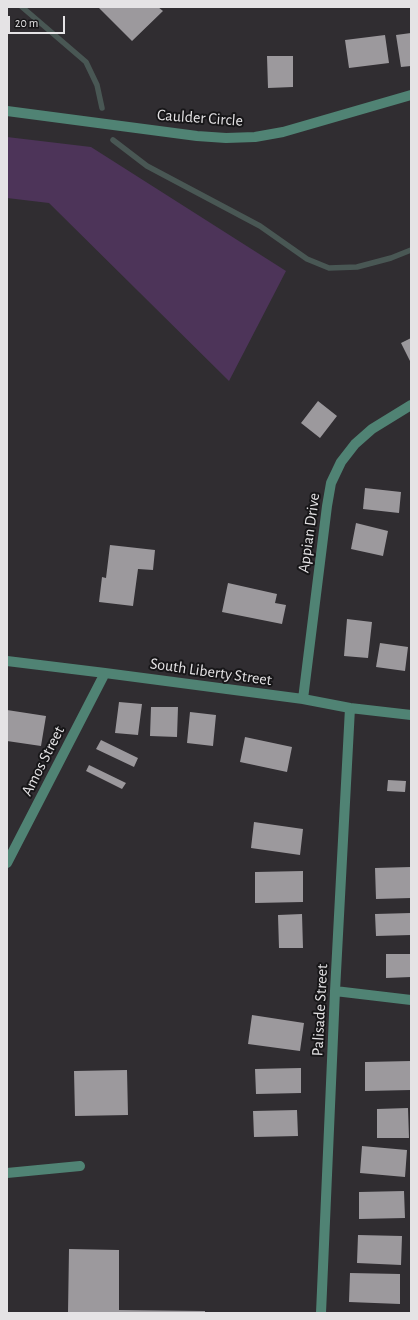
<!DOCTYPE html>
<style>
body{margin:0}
#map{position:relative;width:418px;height:1320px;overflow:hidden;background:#302d31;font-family:"Alegreya Sans",sans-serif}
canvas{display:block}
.frame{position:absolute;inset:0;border:8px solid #e5e3e5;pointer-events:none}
.scale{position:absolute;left:8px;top:16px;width:57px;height:18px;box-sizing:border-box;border:2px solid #e5e3e5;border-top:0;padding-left:5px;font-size:12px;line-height:14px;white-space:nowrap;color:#e5e3e5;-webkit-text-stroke:3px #171618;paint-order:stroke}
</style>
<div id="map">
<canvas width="418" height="1320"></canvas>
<div class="frame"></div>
<div class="scale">20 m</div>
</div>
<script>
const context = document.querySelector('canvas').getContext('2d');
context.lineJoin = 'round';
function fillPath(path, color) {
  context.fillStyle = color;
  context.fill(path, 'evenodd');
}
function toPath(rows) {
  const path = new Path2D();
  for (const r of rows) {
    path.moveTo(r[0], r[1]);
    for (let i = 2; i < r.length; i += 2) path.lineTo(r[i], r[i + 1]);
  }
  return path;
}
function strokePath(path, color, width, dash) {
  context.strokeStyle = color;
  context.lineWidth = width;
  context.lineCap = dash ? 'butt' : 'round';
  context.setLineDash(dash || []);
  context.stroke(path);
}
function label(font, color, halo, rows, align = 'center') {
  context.font = font + ' "Alegreya Sans",sans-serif';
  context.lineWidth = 4;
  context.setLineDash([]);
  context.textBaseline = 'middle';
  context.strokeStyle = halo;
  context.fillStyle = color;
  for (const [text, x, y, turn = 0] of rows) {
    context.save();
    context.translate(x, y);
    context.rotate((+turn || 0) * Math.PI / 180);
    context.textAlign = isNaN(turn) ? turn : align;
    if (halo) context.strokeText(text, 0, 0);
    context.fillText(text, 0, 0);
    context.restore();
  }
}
fillPath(toPath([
 [7,137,91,147,286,271,229,381,49,203,7,198]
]), '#4d3459');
strokePath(toPath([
 [22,7,86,62,97,85,102,108],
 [113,140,147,166,260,226,307,259,329,268,357,267,391,258,411,250]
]), '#495754', 5.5);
fillPath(toPath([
 [98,7,158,7,163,11,132,41],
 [411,33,411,66,401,67,396,35],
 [385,35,389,63,349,68,345,40],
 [267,56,293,56,293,87,268,88],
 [411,338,411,363,401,343],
 [318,401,337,416,320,438,301,423],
 [365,488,401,492,399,513,363,509],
 [356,523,388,531,383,556,351,549],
 [110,545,155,550,153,570,138,569,133,606,99,602,102,577,106,578],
 [228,583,277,594,275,603,286,605,282,624,222,612],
 [347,619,372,622,368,658,344,656],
 [380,643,408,647,405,671,376,667],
 [119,702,142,704,138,735,115,733],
 [151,707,178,707,177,737,150,736],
 [7,710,46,716,41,746,7,741],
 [190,712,216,715,213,746,187,743],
 [245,737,292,747,287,772,240,762],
 [101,740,138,758,134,767,96,749],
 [89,765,126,783,122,789,86,771],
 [388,780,406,781,405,792,387,791],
 [254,822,303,829,300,855,251,848],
 [411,867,411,898,376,899,375,868],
 [303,871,303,902,255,903,255,872],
 [411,913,411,935,376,936,375,914],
 [302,914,303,948,279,948,278,915],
 [386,954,411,954,411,977,386,978],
 [252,1015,304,1023,300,1051,248,1044],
 [411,1061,411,1090,365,1091,365,1062],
 [301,1068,301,1093,256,1094,255,1069],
 [127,1070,128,1115,75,1116,74,1071],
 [408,1108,409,1138,377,1138,377,1109],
 [297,1110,298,1136,254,1137,253,1111],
 [362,1146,407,1150,405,1177,360,1173],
 [404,1191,405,1218,359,1219,359,1192],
 [358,1235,402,1236,401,1265,357,1263],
 [69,1249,119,1250,119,1310,205,1311,205,1313,68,1313],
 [350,1273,400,1274,400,1304,349,1302]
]), '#9c999d');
strokePath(toPath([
 [7,111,197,136,226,138,255,137,283,132,411,95],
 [7,661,105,673,303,699,350,708,411,715],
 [303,699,327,506,331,483,341,462,355,444,372,429,411,405],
 [7,863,105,673],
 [335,991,411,1000],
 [7,1173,80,1166],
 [321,1313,335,991,350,708]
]), '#508374', 10);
label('16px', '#e5e3e5', '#171618', [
 ["Caulder Circle",200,118,4],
 ["Appian Drive",309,533,-82],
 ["South Liberty Street",211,672,8],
 ["Amos Street",43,761,-63],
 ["Palisade Street",320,1010,-87]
]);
</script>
